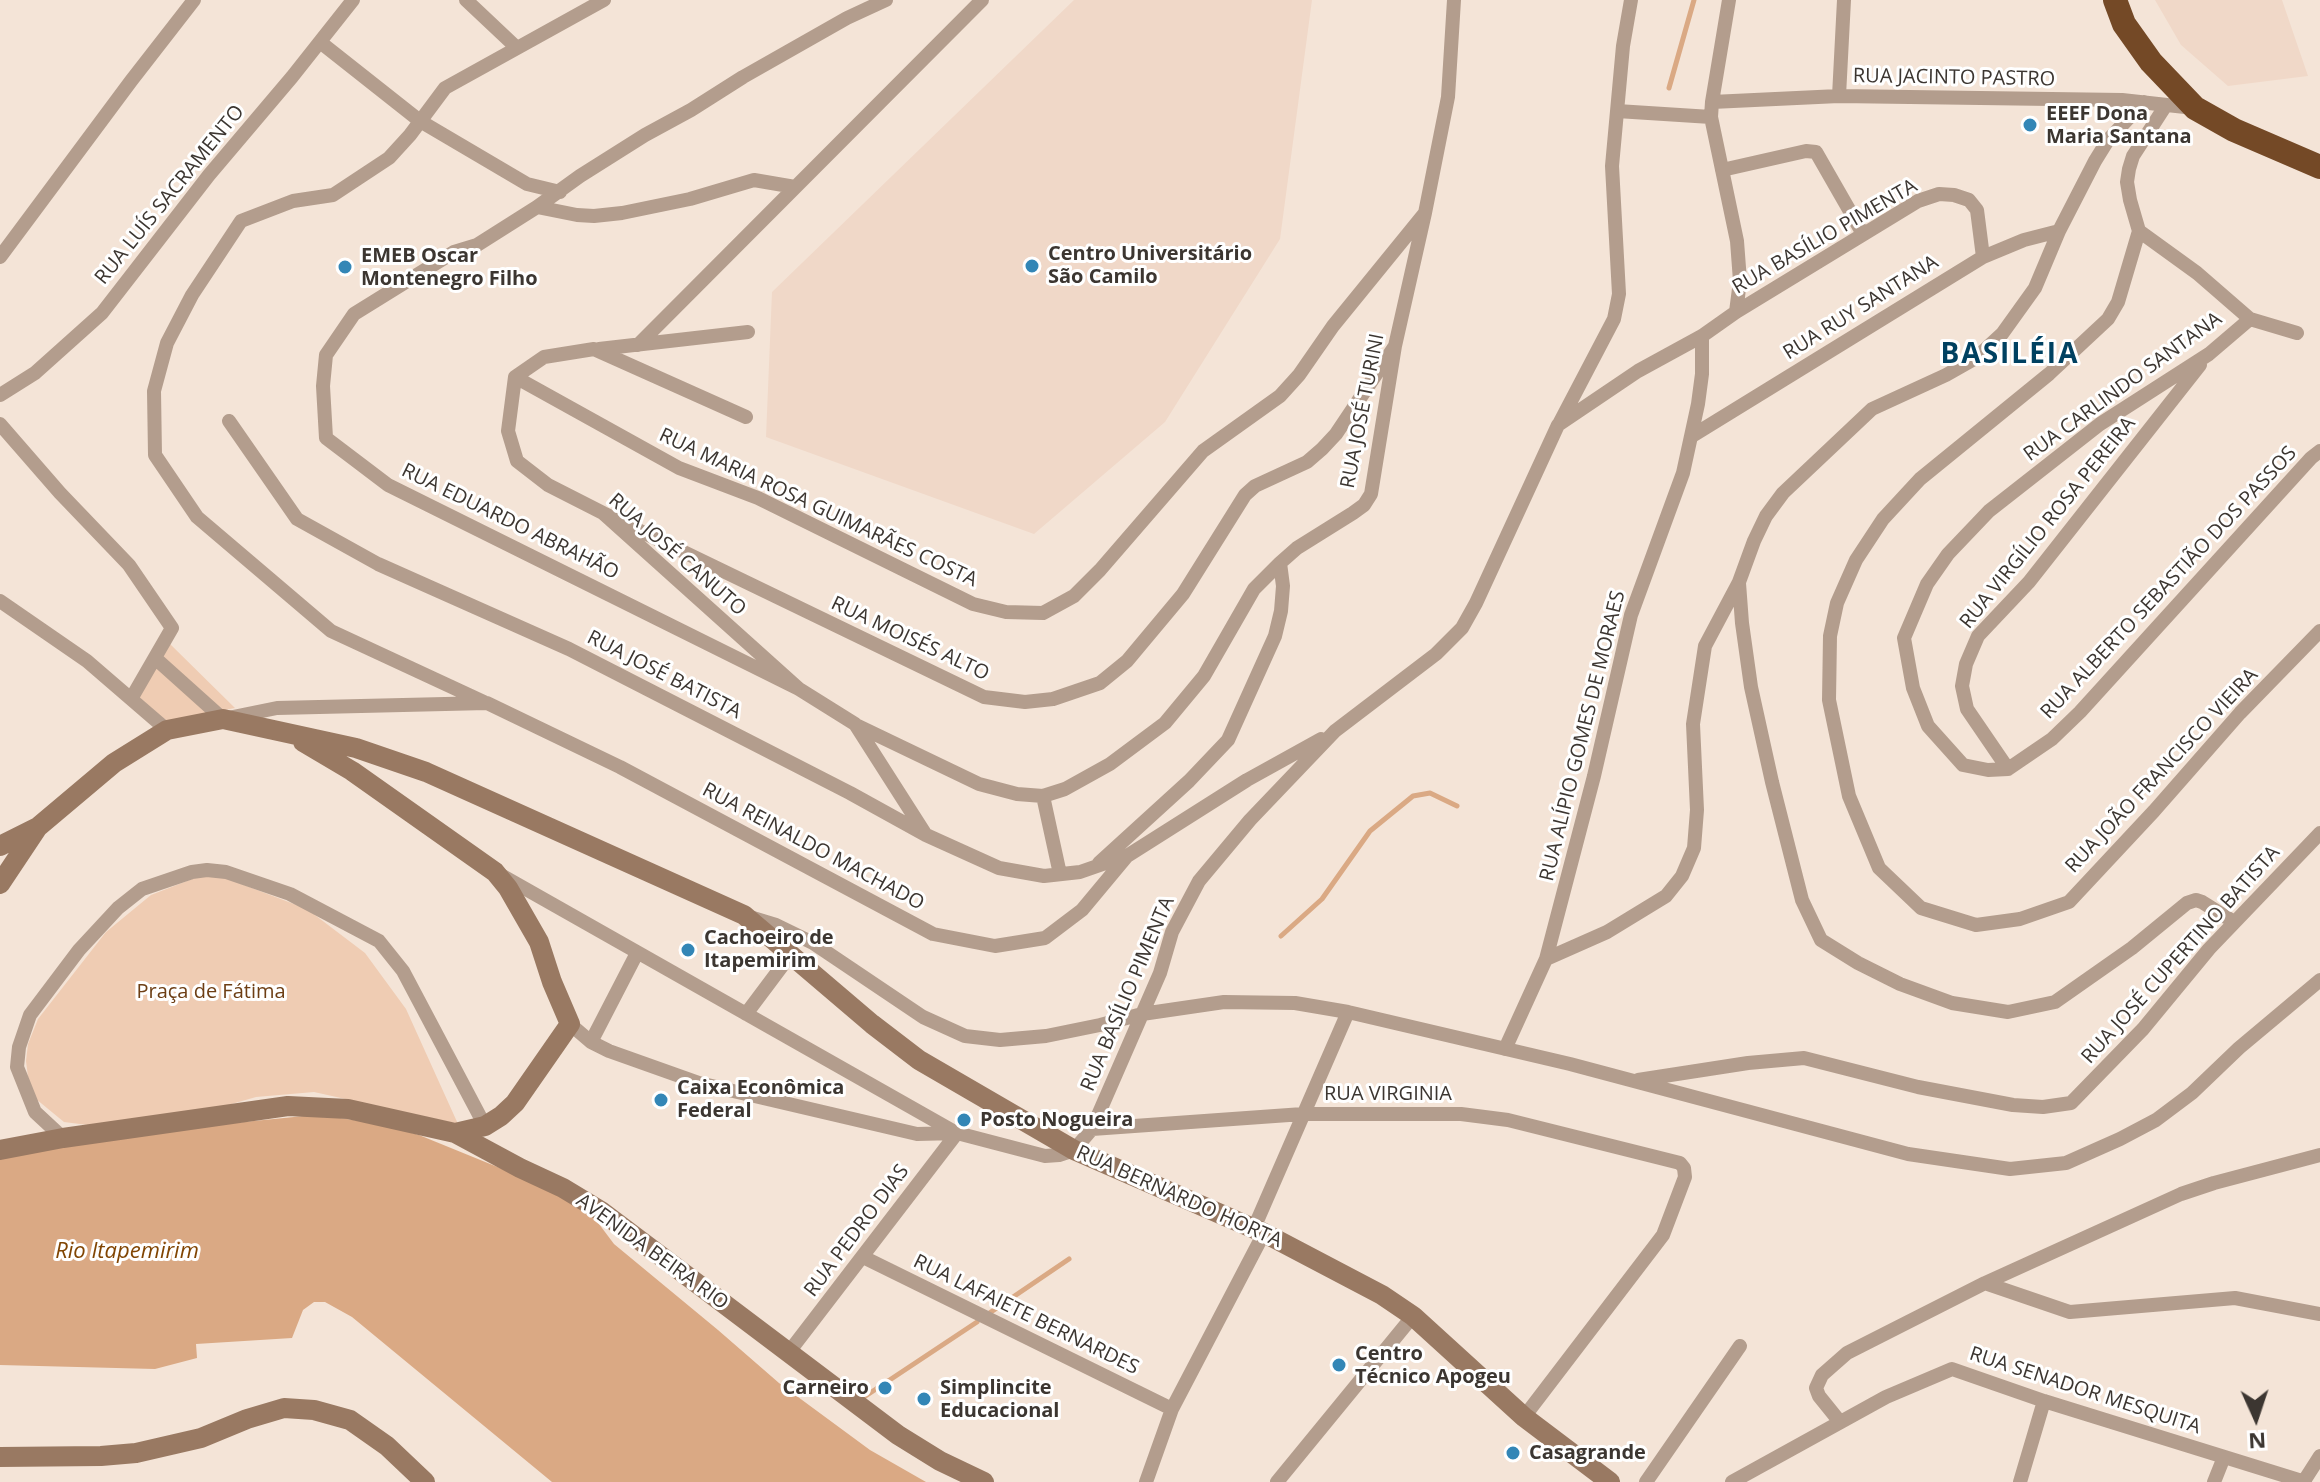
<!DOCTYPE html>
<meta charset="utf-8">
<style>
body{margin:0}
#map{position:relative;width:2320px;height:1482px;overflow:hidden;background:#f4e4d7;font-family:"Open Sans",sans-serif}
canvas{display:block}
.north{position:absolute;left:2216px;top:1378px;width:80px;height:80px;-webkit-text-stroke:6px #fff;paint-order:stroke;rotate:177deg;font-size:22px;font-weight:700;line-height:32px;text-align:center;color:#3c3631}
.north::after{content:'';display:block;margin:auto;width:28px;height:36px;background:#3c3631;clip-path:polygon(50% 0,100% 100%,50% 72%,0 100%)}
</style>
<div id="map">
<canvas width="2320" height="1482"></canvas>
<div class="north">N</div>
</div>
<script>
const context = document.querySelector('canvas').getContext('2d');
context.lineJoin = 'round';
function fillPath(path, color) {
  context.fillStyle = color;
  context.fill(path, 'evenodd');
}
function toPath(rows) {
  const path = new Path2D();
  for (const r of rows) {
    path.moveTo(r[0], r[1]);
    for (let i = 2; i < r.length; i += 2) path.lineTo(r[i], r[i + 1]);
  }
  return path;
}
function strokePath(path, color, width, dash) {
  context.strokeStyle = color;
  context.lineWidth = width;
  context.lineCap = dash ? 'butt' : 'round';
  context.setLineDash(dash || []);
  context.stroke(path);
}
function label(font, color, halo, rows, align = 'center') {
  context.font = font + ' "Open Sans",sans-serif';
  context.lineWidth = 6;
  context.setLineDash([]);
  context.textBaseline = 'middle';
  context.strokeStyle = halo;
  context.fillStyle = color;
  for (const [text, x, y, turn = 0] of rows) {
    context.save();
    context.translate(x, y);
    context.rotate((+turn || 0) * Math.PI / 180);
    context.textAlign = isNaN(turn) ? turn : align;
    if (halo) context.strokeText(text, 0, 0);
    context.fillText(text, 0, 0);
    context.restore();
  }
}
fillPath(toPath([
 [1074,0,1312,0,1280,239,1165,422,1034,534,766,437,772,292],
 [2155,0,2282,0,2308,76,2228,86,2181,45]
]), '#f0d8c8');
fillPath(toPath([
 [169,643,235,708,166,721,139,697],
 [210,872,307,909,365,953,406,1009,458,1124,314,1092,256,1097,207,1111,88,1125,64,1122,36,1099,28,1077,26,1061,28,1044,38,1019,106,932,151,895]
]), '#efccb3');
fillPath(toPath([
 [304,1116,340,1118,380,1124,419,1135,527,1179,590,1212,614,1244,718,1330,779,1383,870,1450,926,1482,552,1482,352,1317,325,1302,314,1302,303,1310,292,1338,196,1344,197,1358,155,1369,0,1365,0,1155,153,1131]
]), '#daa984');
strokePath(toPath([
 [1669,88,1694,0],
 [1281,936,1322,899,1370,831,1413,796,1430,793,1457,806],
 [988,1314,1069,1259],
 [861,1399,977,1322]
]), '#daa984', 5);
strokePath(toPath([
 [466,0,517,48],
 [1729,0,1712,102,1711,117,1737,241,1740,281,1736,312],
 [320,42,420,121,527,184,560,192],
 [1839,96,1844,0],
 [1712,102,1839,96,2122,100,2194,108],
 [2166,105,2133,156,2129,169,2127,182,2130,200,2139,231,2197,273,2250,319,2297,333],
 [1617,111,1711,117],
 [1722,170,1806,151,1816,152,1863,234],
 [795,187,754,180,690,199,622,213,594,216,577,215,537,207,477,245,454,252,354,314,326,355,323,386,326,438,388,485,799,689],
 [537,207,580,176,645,135,691,110,743,77,847,18,886,0],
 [2139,231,2118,302,2108,319,2049,374,1920,479,1883,519,1856,560,1837,603,1830,636,1829,700,1849,796,1879,868,1921,908,1976,925,2020,919,2069,902,2154,811,2240,713,2320,631],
 [0,257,131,81,194,0],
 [638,345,982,0],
 [599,349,748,332],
 [515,377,679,468,758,498,973,604,1006,612,1043,613,1074,596,1100,570,1203,451,1280,396,1299,375,1333,326,1425,213],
 [0,395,35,373,102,313,209,175,292,77,353,0],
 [746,417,594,349,544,357,515,377,508,431,517,461,548,485,603,513,799,689,855,724,924,832],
 [229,421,297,519,378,564,569,649,850,793,926,835,999,868,1044,876,1080,872,1126,856],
 [0,424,60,493,129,565,172,628,131,699],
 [1559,424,1614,319,1619,294,1612,166,1623,46,1631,0],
 [1692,436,1983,257,2024,240,2059,231],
 [603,513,984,697,1025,702,1053,699,1100,683,1127,661,1183,594,1245,495,1255,486,1307,462,1322,449,1336,434,1395,346],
 [1739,583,1742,623,1751,687,1772,782,1802,900,1821,940,1858,963,1900,984,1952,1003,2008,1012,2055,1002,2132,948,2187,903,2196,900,2202,902,2234,922],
 [0,601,87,661,167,730],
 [155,658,223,719,277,708,487,703,620,767,933,934,995,946,1045,938,1082,910,1127,856,1247,780,1321,739],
 [484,702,331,631,197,517,155,455,154,391,167,343,192,295,241,221,293,201,333,195,389,158,410,135,445,88,604,0],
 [856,725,979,784,1017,794,1043,796,1065,789,1110,764,1165,723,1204,676,1254,589,1280,563],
 [2008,769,1988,770,1963,765,1928,726,1913,688,1904,638,1927,584,1948,554,1989,511,2100,424,2209,354,2250,319],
 [2008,769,1967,709,1962,686,1966,664,1978,636,2029,582,2200,365],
 [2008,769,2052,739,2080,712,2311,458,2320,451],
 [1043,796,1060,874],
 [1099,863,1189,781,1228,740,1275,636,1281,611,1283,586,1280,563,1297,548,1353,513,1364,505,1371,494,1395,346,1425,213,1448,97,1454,0],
 [501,875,953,1131],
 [753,918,776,925,813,943,923,1017,965,1036,1000,1040,1046,1036,1100,1025,1142,1014,1224,1002,1295,1003,1348,1012,1570,1064,1908,1154,2010,1169,2066,1163,2120,1139,2156,1120,2192,1093,2239,1048,2320,980],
 [1546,959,1607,932,1666,896,1682,876,1694,848,1697,810,1693,724,1705,646,1739,582,1754,541,1766,516,1783,493,1872,409,1946,375,1976,358,2002,334,2035,288,2059,231,2095,161,2108,140,2144,102],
 [746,1014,791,954],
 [570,1024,591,1042,609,1051,699,1083,917,1134,957,1133,1045,1156,1059,1155,1074,1150,1092,1129,1160,973,1172,932,1199,881,1250,820,1335,731,1436,654,1462,628,1476,603,1558,425,1638,371,1702,336,1736,312,1918,201,1939,194,1954,195,1969,200,1977,210,1983,257],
 [591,1042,637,953],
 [1505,1049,1546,959,1594,776,1631,615,1683,473,1698,404,1702,374,1702,336],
 [1638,1080,1748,1063,1804,1058,1918,1087,2013,1105,2043,1107,2071,1103,2143,1029,2209,949,2320,833],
 [1092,1129,1303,1114,1461,1114,1508,1120,1680,1163,1684,1168,1685,1177,1663,1235,1524,1417],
 [63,1138,35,1112,17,1067,19,1047,30,1015,79,950,118,908,142,889,192,872,207,870,226,872,290,894,379,941,403,971,485,1126],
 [1254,1228,1348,1012],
 [863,1257,1172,1409],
 [1985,1283,2070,1312,2235,1298,2320,1314],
 [789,1352,957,1133],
 [1840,1422,1819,1396,1816,1388,1822,1375,1847,1353,1985,1283,2181,1194,2214,1183,2320,1155],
 [2304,1481,2320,1456],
 [1146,1482,1172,1409,1264,1233],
 [1277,1482,1413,1316],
 [1646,1482,1740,1346],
 [1732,1482,1886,1397,1952,1369,2044,1401,2305,1482],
 [2020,1482,2044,1401],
 [2214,1482,2224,1457]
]), '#b39d8d', 14);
strokePath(toPath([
 [303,742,352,771,495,872,508,888,539,942,552,982,570,1024,515,1103,501,1116,485,1126,455,1133],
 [0,846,38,827],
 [0,884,38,827,114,763,167,730,223,719,356,748,426,772,744,915,872,1024,919,1060,1074,1150,1264,1233,1382,1295,1413,1316,1524,1417,1610,1482],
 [0,1150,63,1138,288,1106,348,1109,455,1133,520,1168,563,1188,601,1211,898,1435,940,1461,984,1482],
 [0,1457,101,1456,136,1453,201,1438,247,1419,284,1408,314,1410,350,1420,387,1446,425,1482]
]), '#997962', 20);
strokePath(toPath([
 [2115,0,2124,24,2151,62,2195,108,2234,130,2320,167]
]), '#744926', 24);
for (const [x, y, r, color] of [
 [2030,125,8,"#3386b6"],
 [1032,266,8,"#3386b6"],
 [345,267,8,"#3386b6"],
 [688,950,8,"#3386b6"],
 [661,1100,8,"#3386b6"],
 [964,1120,8,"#3386b6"],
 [1339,1365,8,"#3386b6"],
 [885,1388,8,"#3386b6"],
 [924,1399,8,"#3386b6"],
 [1513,1453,8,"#3386b6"]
]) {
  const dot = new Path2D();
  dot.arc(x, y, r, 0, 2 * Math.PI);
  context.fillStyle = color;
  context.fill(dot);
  strokePath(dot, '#fff', 3);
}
label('20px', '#3c3631', '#fff', [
 ["RUA JACINTO PASTRO",1954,78,1],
 ["RUA LUÍS SACRAMENTO",170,195,-51],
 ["RUA BASÍLIO PIMENTA",1825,237,-30],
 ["RUA RUY SANTANA",1861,308,-32],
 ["RUA CARLINDO SANTANA",2123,387,-36],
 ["RUA JOSÉ TURINI",1363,411,-79],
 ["RUA MARIA ROSA GUIMARÃES COSTA",818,508,25],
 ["RUA EDUARDO ABRAHÃO",510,522,26],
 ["RUA VIRGÍLIO ROSA PEREIRA",2048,523,-51],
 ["RUA JOSÉ CANUTO",677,555,41],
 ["RUA ALBERTO SEBASTIÃO DOS PASSOS",2169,583,-47],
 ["RUA MOISÉS ALTO",910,639,25],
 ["RUA JOSÉ BATISTA",664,675,27],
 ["RUA ALÍPIO GOMES DE MORAES",1583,736,-76],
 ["RUA JOÃO FRANCISCO VIEIRA",2162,771,-47],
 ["RUA REINALDO MACHADO",813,847,28],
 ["RUA JOSÉ CUPERTINO BATISTA",2181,955,-48],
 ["RUA BASÍLIO PIMENTA",1128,994,-67],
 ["RUA VIRGINIA",1388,1094],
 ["RUA BERNARDO HORTA",1179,1197,24],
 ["RUA PEDRO DIAS",857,1231,-53],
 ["AVENIDA BEIRA RIO",652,1252,36],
 ["RUA LAFAIETE BERNARDES",1026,1315,26],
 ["RUA SENADOR MESQUITA",2085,1391,18]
]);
label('bold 20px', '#3c3631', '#fff', [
 ["EEEF Dona",2046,114],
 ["Maria Santana",2046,137],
 ["Centro Universitário",1048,254],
 ["São Camilo",1048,277],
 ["EMEB Oscar",361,256],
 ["Montenegro Filho",361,279],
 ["Cachoeiro de",704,938],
 ["Itapemirim",704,961],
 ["Caixa Econômica",677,1088],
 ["Federal",677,1111],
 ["Posto Nogueira",980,1120],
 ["Centro",1355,1354],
 ["Técnico Apogeu",1355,1377],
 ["Carneiro",869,1388,"right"],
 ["Simplincite",940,1388],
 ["Educacional",940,1411],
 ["Casagrande",1529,1453]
], 'left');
label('20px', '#6d3e14', '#fff', [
 ["Praça de Fátima",211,992]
]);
label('italic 22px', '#814503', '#fff', [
 ["Rio Itapemirim",127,1252]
]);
context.letterSpacing = '2px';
label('bold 28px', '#004161', '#fff', [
 ["BASILÉIA",2010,355]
]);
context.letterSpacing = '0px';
</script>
